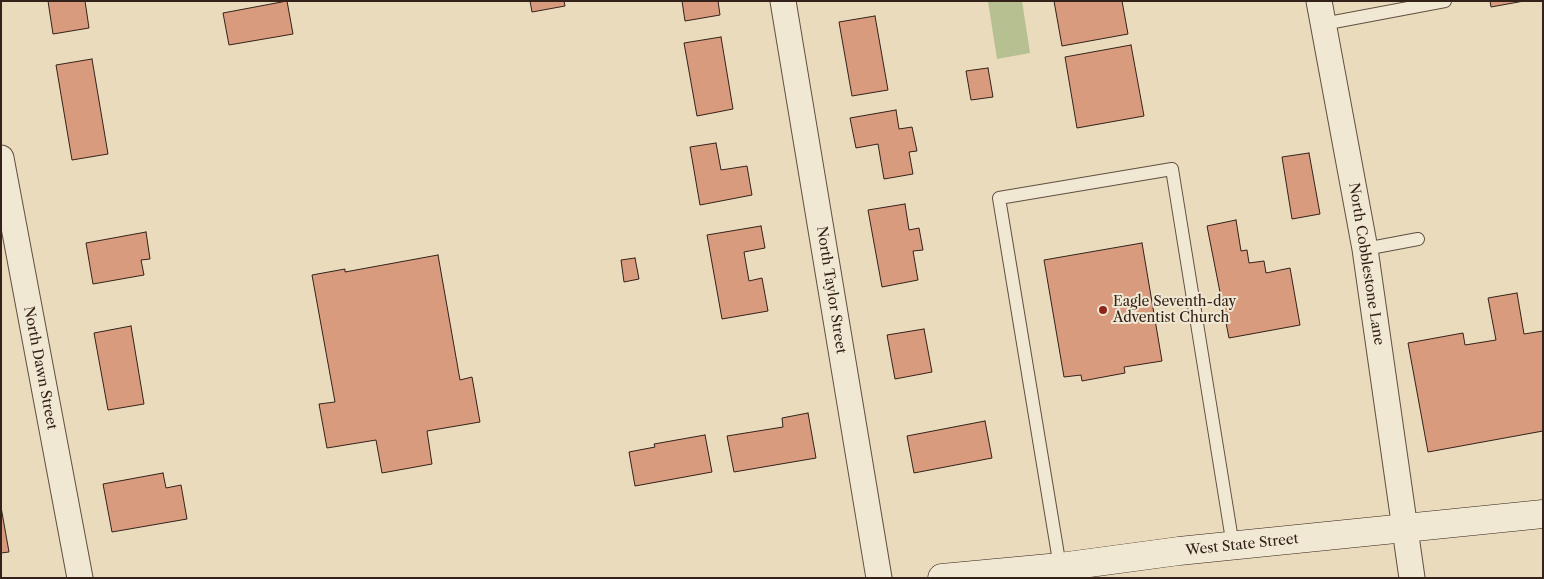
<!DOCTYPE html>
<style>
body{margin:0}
#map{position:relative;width:1544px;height:579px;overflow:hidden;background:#e9dbbb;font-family:"Libre Caslon Text",serif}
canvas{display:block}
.frame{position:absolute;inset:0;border:2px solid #33211a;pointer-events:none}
</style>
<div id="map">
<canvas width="1544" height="579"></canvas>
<div class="frame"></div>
</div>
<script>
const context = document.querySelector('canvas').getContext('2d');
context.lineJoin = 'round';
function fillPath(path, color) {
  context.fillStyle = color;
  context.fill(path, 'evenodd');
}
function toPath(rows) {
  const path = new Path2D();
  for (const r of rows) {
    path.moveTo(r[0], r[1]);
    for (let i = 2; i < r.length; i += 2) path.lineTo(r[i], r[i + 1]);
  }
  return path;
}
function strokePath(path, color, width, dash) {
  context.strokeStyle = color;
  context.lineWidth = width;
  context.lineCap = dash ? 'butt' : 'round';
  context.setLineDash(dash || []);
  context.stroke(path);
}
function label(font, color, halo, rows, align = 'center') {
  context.font = font + ' "Libre Caslon Text",serif';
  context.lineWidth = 4;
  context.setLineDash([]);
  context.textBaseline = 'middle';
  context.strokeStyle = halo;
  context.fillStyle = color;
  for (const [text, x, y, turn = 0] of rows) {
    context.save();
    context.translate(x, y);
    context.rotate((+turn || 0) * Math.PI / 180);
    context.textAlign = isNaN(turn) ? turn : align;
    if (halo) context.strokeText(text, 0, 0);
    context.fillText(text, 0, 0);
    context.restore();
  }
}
fillPath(toPath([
 [988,1,1022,1,1030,53,997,59]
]), '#b6c090');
const building = toPath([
 [48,1,85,1,89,28,53,34,48,1],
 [287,1,293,34,229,45,223,13,287,1],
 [530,1,564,1,565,6,532,12,530,1],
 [682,1,718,1,720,15,685,21,682,1],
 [1054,1,1122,1,1128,34,1062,46,1054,1],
 [1490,1,1524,1,1491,7,1490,1],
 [875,16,888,90,852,96,839,22,875,16],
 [721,37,733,109,697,116,684,43,721,37],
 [1131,45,1144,116,1077,128,1065,57,1131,45],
 [92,59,108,154,72,160,56,65,92,59],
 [988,68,993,97,971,100,966,71,988,68],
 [896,110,899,129,912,127,917,151,909,152,913,174,884,179,878,144,856,148,850,118,896,110],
 [716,143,721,170,747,166,752,195,700,205,690,147,716,143],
 [1309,153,1320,214,1292,219,1282,157,1309,153],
 [905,204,909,230,919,228,923,250,913,251,918,280,882,287,868,210,905,204],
 [1236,220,1241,251,1247,250,1249,263,1264,261,1266,273,1290,268,1300,325,1229,338,1207,226,1236,220],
 [761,226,765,248,744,252,749,281,762,278,768,311,722,319,707,235,761,226],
 [146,232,150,259,141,260,144,275,93,284,86,243,146,232],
 [1142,243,1162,361,1124,367,1125,373,1082,381,1081,375,1064,377,1044,260,1142,243],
 [438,255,460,380,472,377,480,422,427,431,432,464,382,473,376,440,327,448,319,404,335,402,312,275,345,269,345,272,438,255],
 [635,258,639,279,624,282,621,260,635,258],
 [1517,293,1524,334,1543,331,1543,431,1428,452,1408,343,1463,333,1465,345,1496,340,1488,298,1517,293],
 [131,326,144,404,108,410,94,333,131,326],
 [924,329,932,372,895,379,887,335,924,329],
 [808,413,816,458,734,472,727,436,783,427,782,418,808,413],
 [985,421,992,458,914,473,907,436,985,421],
 [705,435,712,472,635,486,629,452,655,447,654,444,705,435],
 [163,473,166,488,181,485,187,519,112,532,103,484,163,473],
 [1,507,9,552,1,553,1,507]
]);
fillPath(building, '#d99b7e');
strokePath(building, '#33211a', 1);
const service = toPath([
 [1323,24,1445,1],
 [1365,249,1418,239],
 [1060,567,999,198,1172,169,1233,546]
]);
const minor = toPath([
 [783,1,879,578],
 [1319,1,1365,249,1412,578],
 [1,158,80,578]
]);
const secondary = toPath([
 [942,578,1060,567,1179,551,1543,514]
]);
strokePath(service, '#605042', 14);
strokePath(minor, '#605042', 27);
strokePath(secondary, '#33211a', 29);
strokePath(service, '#f1e8d3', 12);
strokePath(minor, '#f1e8d3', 25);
strokePath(secondary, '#f1e8d3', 28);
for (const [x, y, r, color] of [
 [1103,310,5,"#8f2418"]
]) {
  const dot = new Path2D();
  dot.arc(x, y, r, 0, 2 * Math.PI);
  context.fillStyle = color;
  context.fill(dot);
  strokePath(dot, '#f1e8d3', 2);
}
label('14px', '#33211a', '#f1e8d3', [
 ["North Cobblestone Lane",1366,264,81],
 ["North Taylor Street",831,290,81],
 ["North Dawn Street",40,368,79],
 ["West State Street",1242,545,-6]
]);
label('14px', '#33211a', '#f1e8d3', [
 ["Eagle Seventh-day",1113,302],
 ["Adventist Church",1113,318]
], 'left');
</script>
